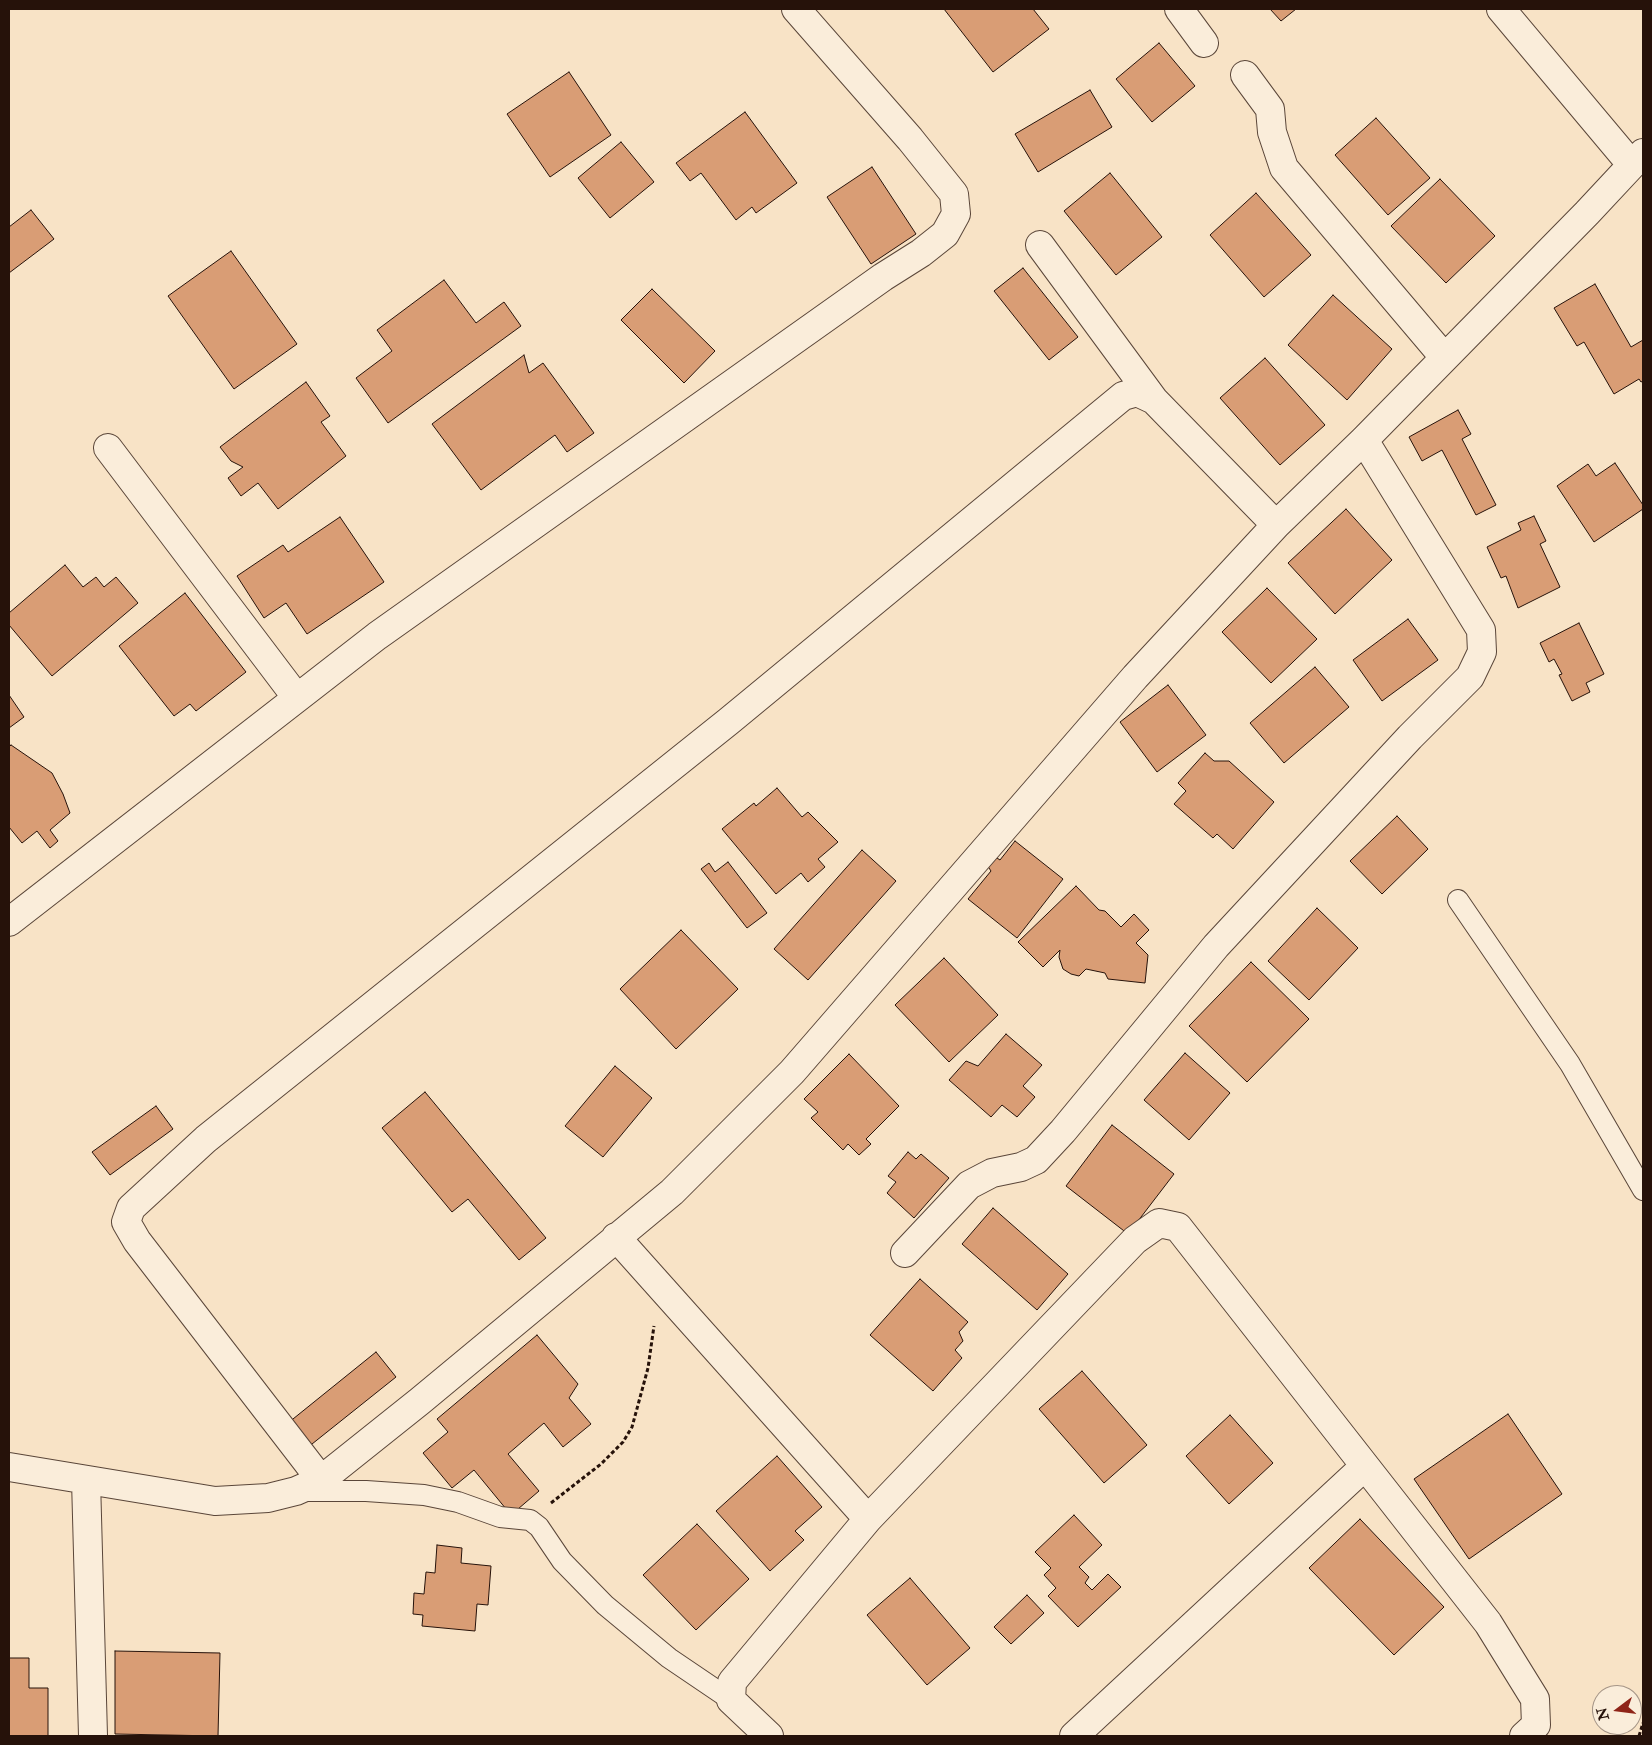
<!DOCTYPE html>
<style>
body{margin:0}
#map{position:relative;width:1652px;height:1745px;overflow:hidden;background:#f8e3c6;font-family:"IM FELL Double Pica",serif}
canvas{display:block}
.frame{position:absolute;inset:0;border:10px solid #26120a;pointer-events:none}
.north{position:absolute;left:1592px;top:1685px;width:50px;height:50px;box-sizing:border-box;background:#faedda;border:1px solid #a59587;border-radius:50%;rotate:255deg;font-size:14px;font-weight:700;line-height:20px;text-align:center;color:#26120a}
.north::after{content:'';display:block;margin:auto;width:18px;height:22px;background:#8f2418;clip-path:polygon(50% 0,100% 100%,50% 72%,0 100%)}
</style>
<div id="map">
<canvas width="1652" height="1745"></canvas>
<div class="frame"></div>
<div class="north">N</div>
</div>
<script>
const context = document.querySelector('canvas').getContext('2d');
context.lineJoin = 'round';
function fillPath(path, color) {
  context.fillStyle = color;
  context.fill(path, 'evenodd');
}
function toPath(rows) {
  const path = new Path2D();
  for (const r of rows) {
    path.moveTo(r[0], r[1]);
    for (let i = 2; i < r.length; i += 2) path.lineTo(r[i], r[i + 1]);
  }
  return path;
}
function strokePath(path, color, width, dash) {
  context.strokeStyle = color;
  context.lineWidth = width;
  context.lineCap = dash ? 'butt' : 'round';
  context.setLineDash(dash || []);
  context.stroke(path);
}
const building = toPath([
 [944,9,1033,9,1049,29,993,72,944,9],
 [1270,9,1296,9,1281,21,1270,9],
 [1159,43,1195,86,1152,122,1116,79,1159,43],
 [569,72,611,135,550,177,507,114,569,72],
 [1090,90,1112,127,1038,172,1015,134,1090,90],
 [745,112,797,183,756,213,752,207,736,220,701,173,690,181,676,163,745,112],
 [1376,118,1430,178,1388,215,1335,155,1376,118],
 [621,142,654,182,610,218,578,178,621,142],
 [872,167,916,234,871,264,827,197,872,167],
 [1110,173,1162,237,1116,275,1064,211,1110,173],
 [1440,179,1495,236,1446,283,1391,226,1440,179],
 [1256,193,1311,255,1264,297,1210,235,1256,193],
 [31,210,54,239,9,273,9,227,31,210],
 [231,251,297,344,234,389,168,296,231,251],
 [1023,268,1078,337,1049,360,994,291,1023,268],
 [444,280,476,323,504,302,521,326,388,423,356,378,392,351,377,330,444,280],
 [1595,284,1631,347,1643,340,1643,381,1641,382,1639,379,1614,394,1584,342,1577,346,1554,308,1595,284],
 [652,289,715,351,684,383,621,320,652,289],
 [1333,295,1392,349,1347,400,1288,345,1333,295],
 [524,355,529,373,543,363,594,433,567,452,555,435,481,490,432,424,524,355],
 [1265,358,1325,425,1280,465,1220,398,1265,358],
 [306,382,330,416,321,422,346,456,278,509,258,483,241,496,228,478,243,467,231,461,220,447,306,382],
 [1458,410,1471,434,1462,439,1496,505,1476,515,1442,450,1422,461,1409,437,1458,410],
 [1615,463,1643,505,1643,509,1594,542,1557,486,1588,464,1596,476,1615,463],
 [1346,509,1392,560,1335,614,1288,563,1346,509],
 [1534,516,1546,541,1540,544,1560,587,1518,608,1506,576,1501,578,1487,547,1521,530,1518,523,1534,516],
 [340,517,384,582,307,634,286,603,264,618,237,576,283,545,288,552,340,517],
 [65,565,83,587,96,577,104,587,116,577,138,603,52,676,9,625,9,613,65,565],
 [1267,588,1317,639,1271,683,1222,632,1267,588],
 [185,593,246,672,196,711,190,704,174,716,119,646,185,593],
 [1408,619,1438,660,1382,701,1353,660,1408,619],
 [1579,623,1604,674,1586,683,1590,692,1572,701,1559,675,1562,674,1554,659,1549,662,1540,643,1579,623],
 [1315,667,1349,707,1284,763,1250,723,1315,667],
 [1168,685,1206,735,1157,772,1120,722,1168,685],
 [9,695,24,717,9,728,9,695],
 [11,745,52,773,63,794,70,813,50,830,58,841,50,848,37,831,22,843,9,827,9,747,11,745],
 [1205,753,1214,761,1229,761,1274,802,1233,849,1217,834,1213,838,1174,804,1186,791,1178,783,1205,753],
 [777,788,802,817,808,812,838,842,818,859,825,867,808,882,801,873,776,894,722,829,754,803,756,806,777,788],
 [1397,816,1428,849,1382,894,1350,861,1397,816],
 [1015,841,1063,879,1017,938,968,899,991,871,987,865,994,856,1000,860,1015,841],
 [862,850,896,881,808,980,774,949,862,850],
 [728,862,767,913,747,928,701,869,709,863,715,872,728,862],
 [1076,886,1099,910,1105,911,1121,927,1134,914,1149,930,1136,943,1148,955,1145,983,1108,979,1105,973,1086,969,1079,976,1071,974,1063,969,1059,957,1060,950,1043,967,1018,942,1076,886],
 [1317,908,1358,948,1309,1000,1268,961,1317,908],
 [681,930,738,989,676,1049,620,989,681,930],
 [944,958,998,1015,949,1062,895,1005,944,958],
 [1251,962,1309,1019,1247,1082,1189,1026,1251,962],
 [1006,1034,1042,1065,1023,1086,1035,1097,1017,1117,1002,1105,991,1117,949,1080,966,1061,978,1066,1006,1034],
 [1185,1053,1230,1093,1189,1140,1144,1100,1185,1053],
 [849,1054,899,1106,866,1139,871,1144,859,1155,848,1144,843,1150,811,1118,818,1112,804,1099,849,1054],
 [615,1066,652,1098,603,1157,565,1126,615,1066],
 [425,1092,546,1238,519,1260,468,1199,452,1212,382,1128,425,1092],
 [156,1106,173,1129,110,1175,92,1152,156,1106],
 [1112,1125,1174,1174,1128,1234,1066,1186,1112,1125],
 [908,1152,916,1159,921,1154,949,1178,914,1218,887,1193,896,1182,888,1176,908,1152],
 [993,1208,1068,1274,1037,1310,962,1244,993,1208],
 [920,1279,968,1322,959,1332,963,1341,955,1350,962,1358,933,1391,870,1335,920,1279],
 [537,1335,578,1384,569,1398,591,1424,563,1447,544,1423,508,1454,539,1491,511,1515,474,1470,452,1488,423,1453,448,1432,437,1419,537,1335],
 [376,1352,396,1377,307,1448,288,1423,376,1352],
 [1082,1371,1147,1445,1104,1483,1039,1409,1082,1371],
 [1508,1414,1562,1494,1469,1559,1414,1479,1508,1414],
 [1230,1415,1273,1463,1229,1504,1186,1456,1230,1415],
 [777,1456,822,1507,795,1531,804,1540,770,1571,716,1511,777,1456],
 [1074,1515,1102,1545,1079,1567,1089,1577,1085,1583,1092,1590,1108,1574,1121,1587,1078,1627,1048,1596,1056,1588,1044,1575,1051,1568,1035,1552,1074,1515],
 [1360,1519,1444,1607,1394,1655,1309,1568,1360,1519],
 [697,1524,749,1579,696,1630,643,1575,697,1524],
 [437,1545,462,1548,461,1563,491,1566,488,1605,477,1604,475,1631,422,1626,423,1615,413,1614,414,1593,424,1594,426,1572,435,1573,437,1545],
 [910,1578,970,1648,927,1685,867,1615,910,1578],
 [1027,1595,1044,1613,1011,1644,994,1627,1027,1595],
 [115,1651,220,1653,218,1736,115,1734,115,1651],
 [9,1658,29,1658,29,1688,48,1688,48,1736,9,1736,9,1658]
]);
fillPath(building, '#d99d75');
strokePath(building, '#26120a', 1);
const service = toPath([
 [1458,900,1570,1064,1643,1190],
 [303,1491,366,1491,424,1495,458,1502,500,1517,530,1520,539,1527,562,1561,605,1605,669,1658,731,1700]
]);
const minor = toPath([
 [1179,9,1204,43],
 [1501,9,1631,164],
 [1245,75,1270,109,1272,132,1284,168,1444,357],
 [1040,245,1154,400],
 [108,448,297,698],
 [9,922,377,636,883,277,921,253,945,234,956,214,954,194,910,139,796,9],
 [616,1237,868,1519],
 [905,1253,969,1185,992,1173,1021,1167,1036,1160,1063,1131,1216,946,1410,737,1470,677,1482,652,1481,630,1364,440],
 [9,1467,215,1501,268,1498,296,1491,321,1480,420,1401,672,1192,792,1072,1135,677,1276,525,1364,440,1587,213,1643,153],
 [86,1480,93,1736],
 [321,1480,137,1241,126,1222,131,1208,206,1139,729,721,1123,396,1137,392,1154,400,1276,525],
 [769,1736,731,1700,732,1682,868,1519,1135,1240,1159,1223,1178,1227,1488,1623,1535,1699,1536,1725,1524,1736],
 [1074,1736,1365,1466]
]);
strokePath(service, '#5a4639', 22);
strokePath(minor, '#5a4639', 30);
strokePath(toPath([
 [551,1503,601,1464,623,1442,632,1427,648,1368,654,1326],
 [1639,1736,1643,1723]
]), '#26120a', 3, [4, 2.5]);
strokePath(service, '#faedda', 20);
strokePath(minor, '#faedda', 28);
</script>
